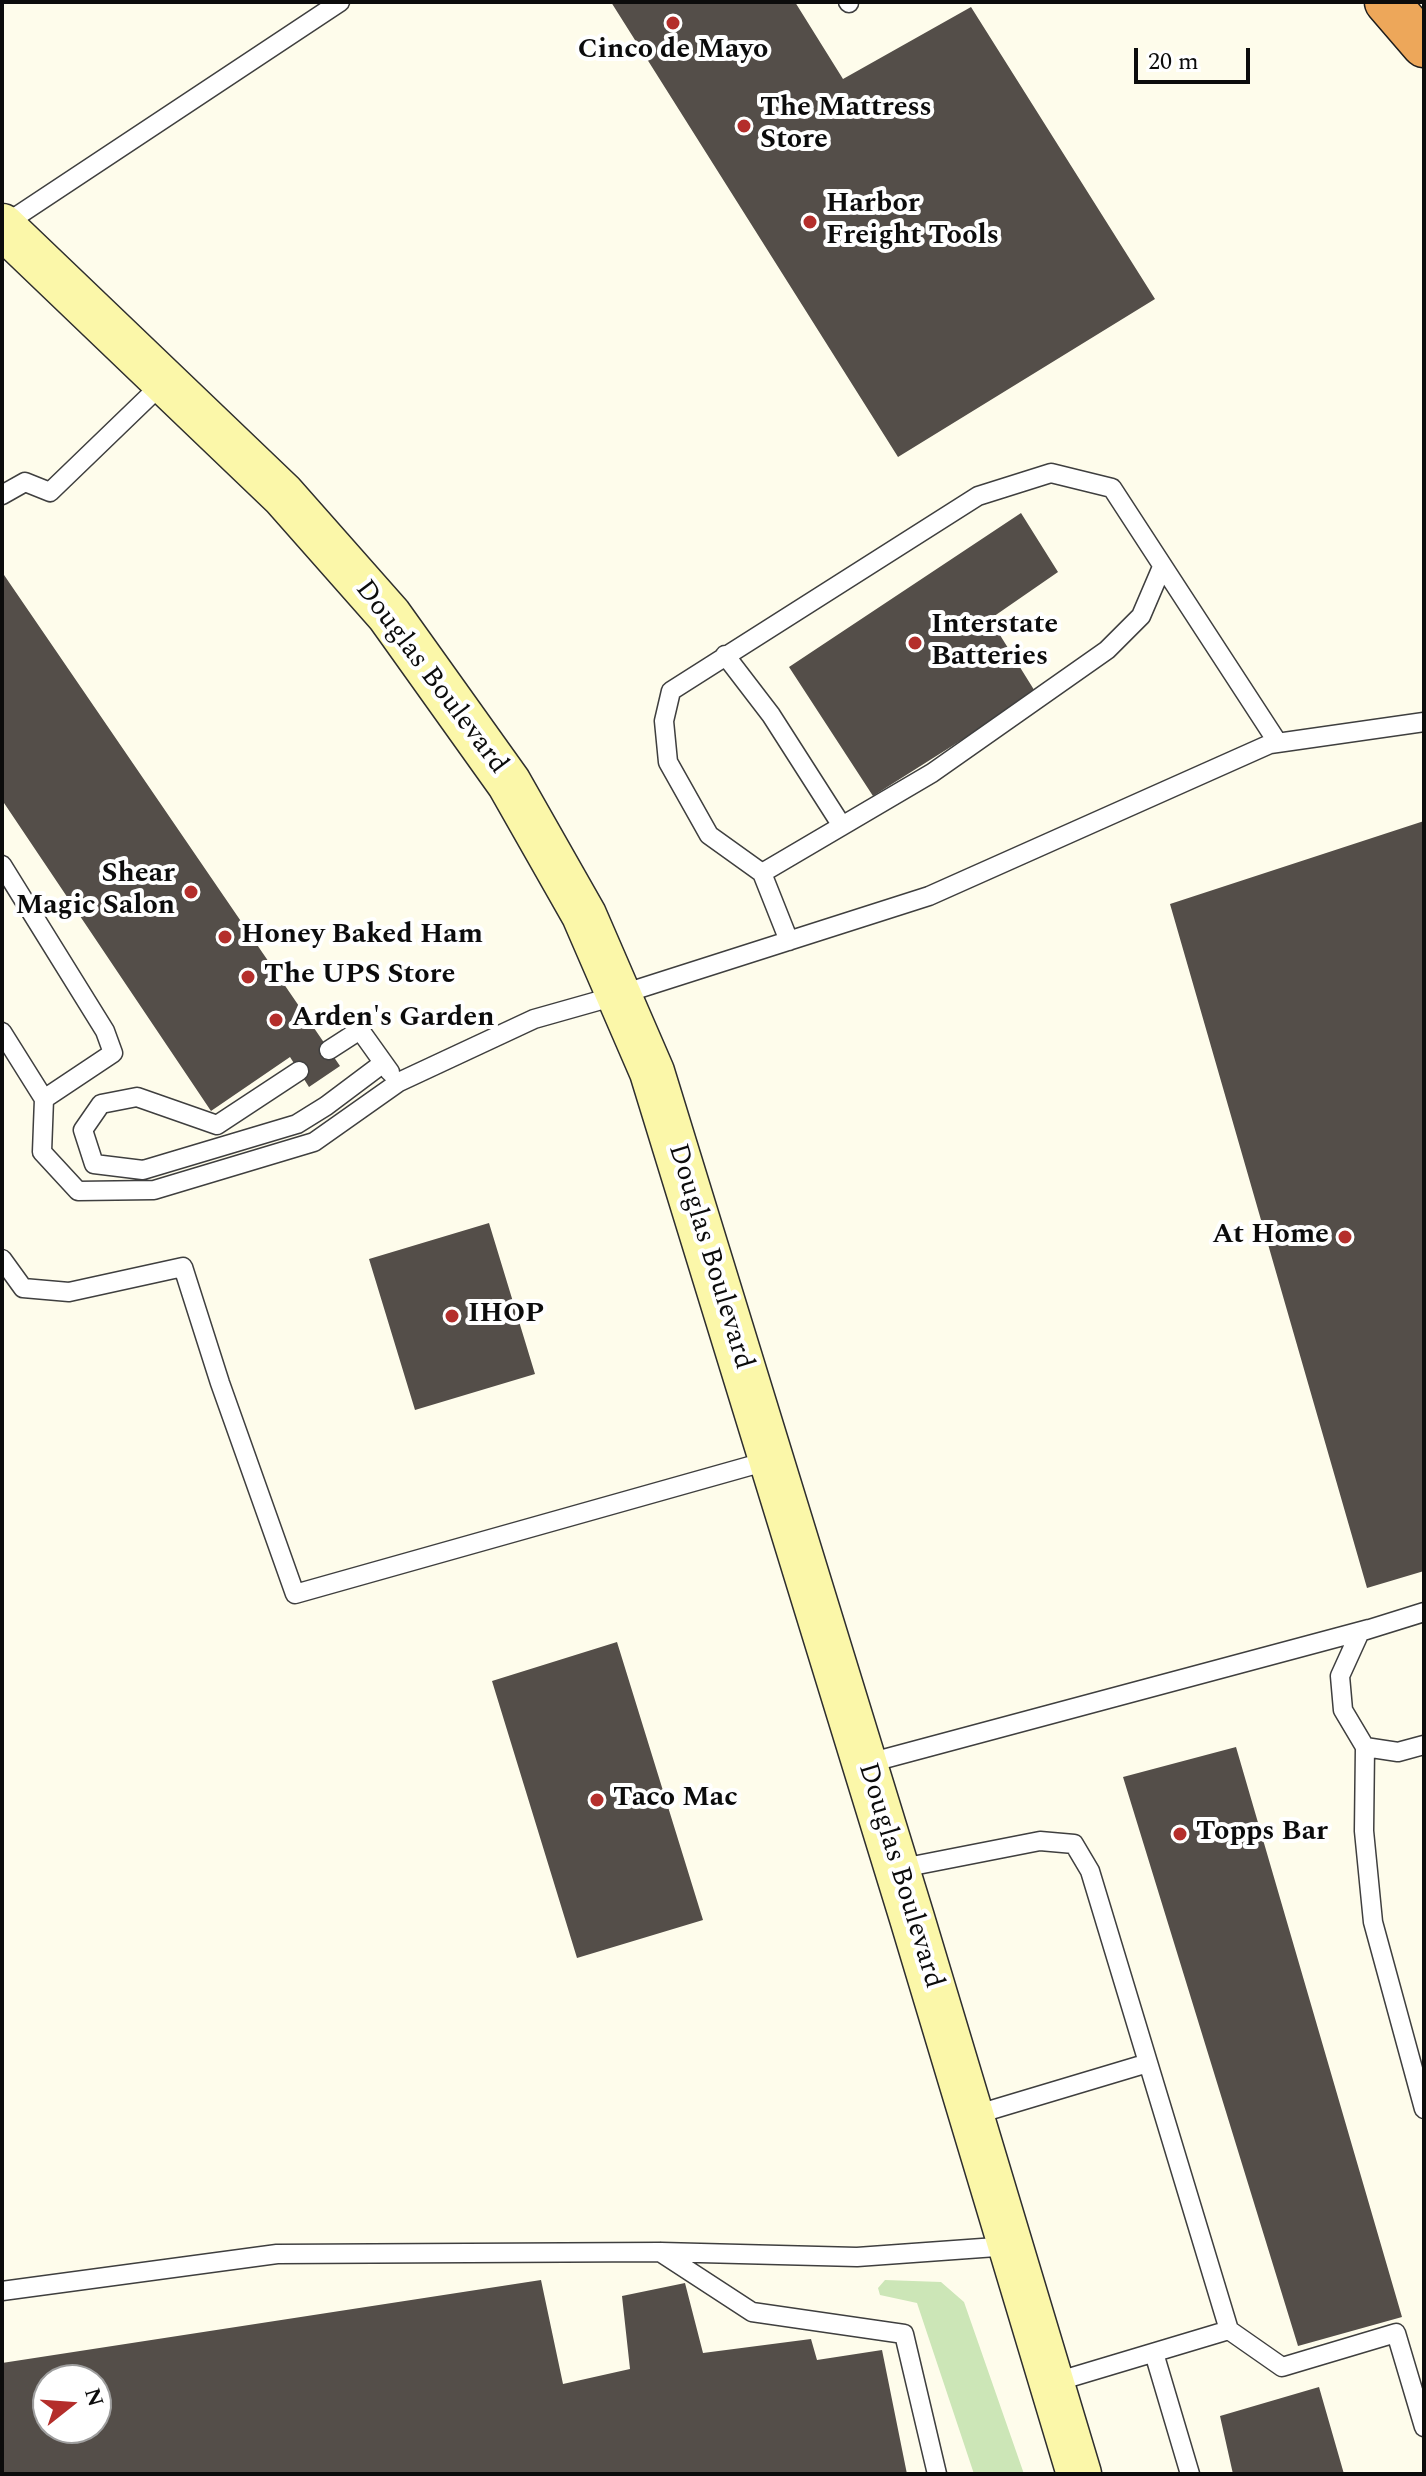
<!DOCTYPE html>
<style>
body{margin:0}
#map{position:relative;width:1426px;height:2476px;overflow:hidden;background:#fefceb;font-family:Spectral,serif}
canvas{display:block}
.frame{position:absolute;inset:0;border:4px solid #0c0c0c;pointer-events:none}
.north{position:absolute;left:32px;top:2364px;width:80px;height:80px;box-sizing:border-box;background:#fff;border:2px solid #9e9e9e;border-radius:50%;rotate:73deg;font-size:22px;font-weight:700;line-height:32px;text-align:center;color:#0c0c0c}
.north::after{content:'';display:block;margin:auto;width:28px;height:36px;background:#b42e2b;clip-path:polygon(50% 0,100% 100%,50% 72%,0 100%)}
.scale{position:absolute;left:1134px;top:48px;width:116px;height:36px;box-sizing:border-box;border:4px solid #0c0c0c;border-top:0;padding-left:10px;font-size:24px;line-height:28px;white-space:nowrap;color:#0c0c0c;-webkit-text-stroke:6px #fff;paint-order:stroke}
</style>
<div id="map">
<canvas width="1426" height="2476"></canvas>
<div class="frame"></div>
<div class="north">N</div>
<div class="scale">20 m</div>
</div>
<script>
const context = document.querySelector('canvas').getContext('2d');
context.lineJoin = 'round';
function fillPath(path, color) {
  context.fillStyle = color;
  context.fill(path, 'evenodd');
}
function toPath(rows) {
  const path = new Path2D();
  for (const r of rows) {
    path.moveTo(r[0], r[1]);
    for (let i = 2; i < r.length; i += 2) path.lineTo(r[i], r[i + 1]);
  }
  return path;
}
function strokePath(path, color, width, dash) {
  context.strokeStyle = color;
  context.lineWidth = width;
  context.lineCap = dash ? 'butt' : 'round';
  context.setLineDash(dash || []);
  context.stroke(path);
}
function label(font, color, halo, rows, align = 'center') {
  context.font = font + ' Spectral,serif';
  context.lineWidth = 8;
  context.setLineDash([]);
  context.textBaseline = 'middle';
  context.strokeStyle = halo;
  context.fillStyle = color;
  for (const [text, x, y, turn = 0] of rows) {
    context.save();
    context.translate(x, y);
    context.rotate((+turn || 0) * Math.PI / 180);
    context.textAlign = isNaN(turn) ? turn : align;
    if (halo) context.strokeText(text, 0, 0);
    context.fillText(text, 0, 0);
    context.restore();
  }
}
fillPath(toPath([
 [885,2280,941,2282,964,2302,1024,2474,974,2474,917,2303,880,2295,878,2288]
]), '#cce6b7');
fillPath(toPath([
 [611,2,795,2,843,79,971,7,1155,299,898,457],
 [1021,513,1058,572,990,619,1036,693,873,796,789,667],
 [2,572,340,1066,309,1087,290,1057,211,1111,2,800],
 [1424,821,1424,1571,1367,1588,1170,904],
 [489,1223,535,1374,415,1410,369,1259],
 [617,1642,703,1920,577,1958,492,1681],
 [1236,1747,1402,2317,1298,2346,1123,1777],
 [541,2280,563,2384,630,2369,622,2296,685,2283,703,2353,811,2339,817,2360,882,2350,907,2474,2,2474,2,2363],
 [48,2380,96,2380,96,2428,48,2428],
 [1319,2387,1344,2474,1233,2474,1220,2416]
]), '#544e49');
const service = toPath([
 [848,2,849,3],
 [2,226,340,2],
 [2,495,25,482,50,492,165,381],
 [725,655,771,715,842,826],
 [2,865,105,1031,113,1053,44,1099,42,1152,78,1191,154,1190,314,1142,399,1082,534,1019,619,995,929,896,1270,744,1424,722],
 [762,873,932,773,1107,650,1141,616,1162,567],
 [789,941,762,873,709,835,668,762,664,721,671,691,978,496,1051,473,1112,488,1278,743],
 [2,1032,44,1099],
 [329,1050,360,1030,390,1072],
 [299,1071,217,1125,137,1097,101,1104,83,1130,94,1164,143,1170,297,1124,326,1106,382,1064],
 [2,1259,23,1288,69,1292,183,1267,220,1383,295,1594,771,1460],
 [1424,1612,1360,1632,1340,1676,1343,1710,1365,1747,1398,1752,1424,1745],
 [1365,1747,1364,1831,1373,1922,1424,2109],
 [865,1764,1369,1629],
 [897,1869,1040,1841,1074,1844,1090,1871,1229,2330,1052,2383],
 [971,2116,1148,2063],
 [661,2252,857,2257,1010,2246],
 [2,2291,277,2254,660,2252,752,2312,904,2334,937,2474],
 [1229,2330,1282,2367,1396,2333,1424,2427],
 [1154,2353,1190,2474]
]);
const secondary = toPath([
 [2,226,283,495,389,615,509,783,584,915,652,1072,912,1918,1079,2474]
]);
const motorway = toPath([
 [1387,2,1424,45]
]);
strokePath(service, '#3f3f3f', 21);
strokePath(secondary, '#2e2e2e', 47);
strokePath(motorway, '#1d1d1d', 47);
strokePath(service, '#fff', 18);
strokePath(secondary, '#fbf7a9', 44);
strokePath(motorway, '#eda75a', 44);
for (const [x, y, r, color] of [
 [673,23,8,"#b42e2b"],
 [744,126,8,"#b42e2b"],
 [810,222,8,"#b42e2b"],
 [915,643,8,"#b42e2b"],
 [191,892,8,"#b42e2b"],
 [225,937,8,"#b42e2b"],
 [248,977,8,"#b42e2b"],
 [276,1020,8,"#b42e2b"],
 [1345,1237,8,"#b42e2b"],
 [452,1316,8,"#b42e2b"],
 [597,1800,8,"#b42e2b"],
 [1180,1834,8,"#b42e2b"]
]) {
  const dot = new Path2D();
  dot.arc(x, y, r, 0, 2 * Math.PI);
  context.fillStyle = color;
  context.fill(dot);
  strokePath(dot, '#fff', 3);
}
label('bold 28px', '#0c0c0c', '#fff', [
 ["Cinco de Mayo",673,52,"center"],
 ["The Mattress",760,110],
 ["Store",760,142],
 ["Harbor",826,206],
 ["Freight Tools",826,238],
 ["Interstate",931,627],
 ["Batteries",931,659],
 ["Shear",175,876,"right"],
 ["Magic Salon",175,908,"right"],
 ["Honey Baked Ham",241,937],
 ["The UPS Store",264,977],
 ["Arden's Garden",292,1020],
 ["At Home",1329,1237,"right"],
 ["IHOP",468,1316],
 ["Taco Mac",613,1800],
 ["Topps Bar",1196,1834]
], 'left');
label('28px', '#0c0c0c', '#fff', [
 ["Douglas Boulevard",430,678,53],
 ["Douglas Boulevard",709,1257,73],
 ["Douglas Boulevard",899,1876,73]
]);
</script>
